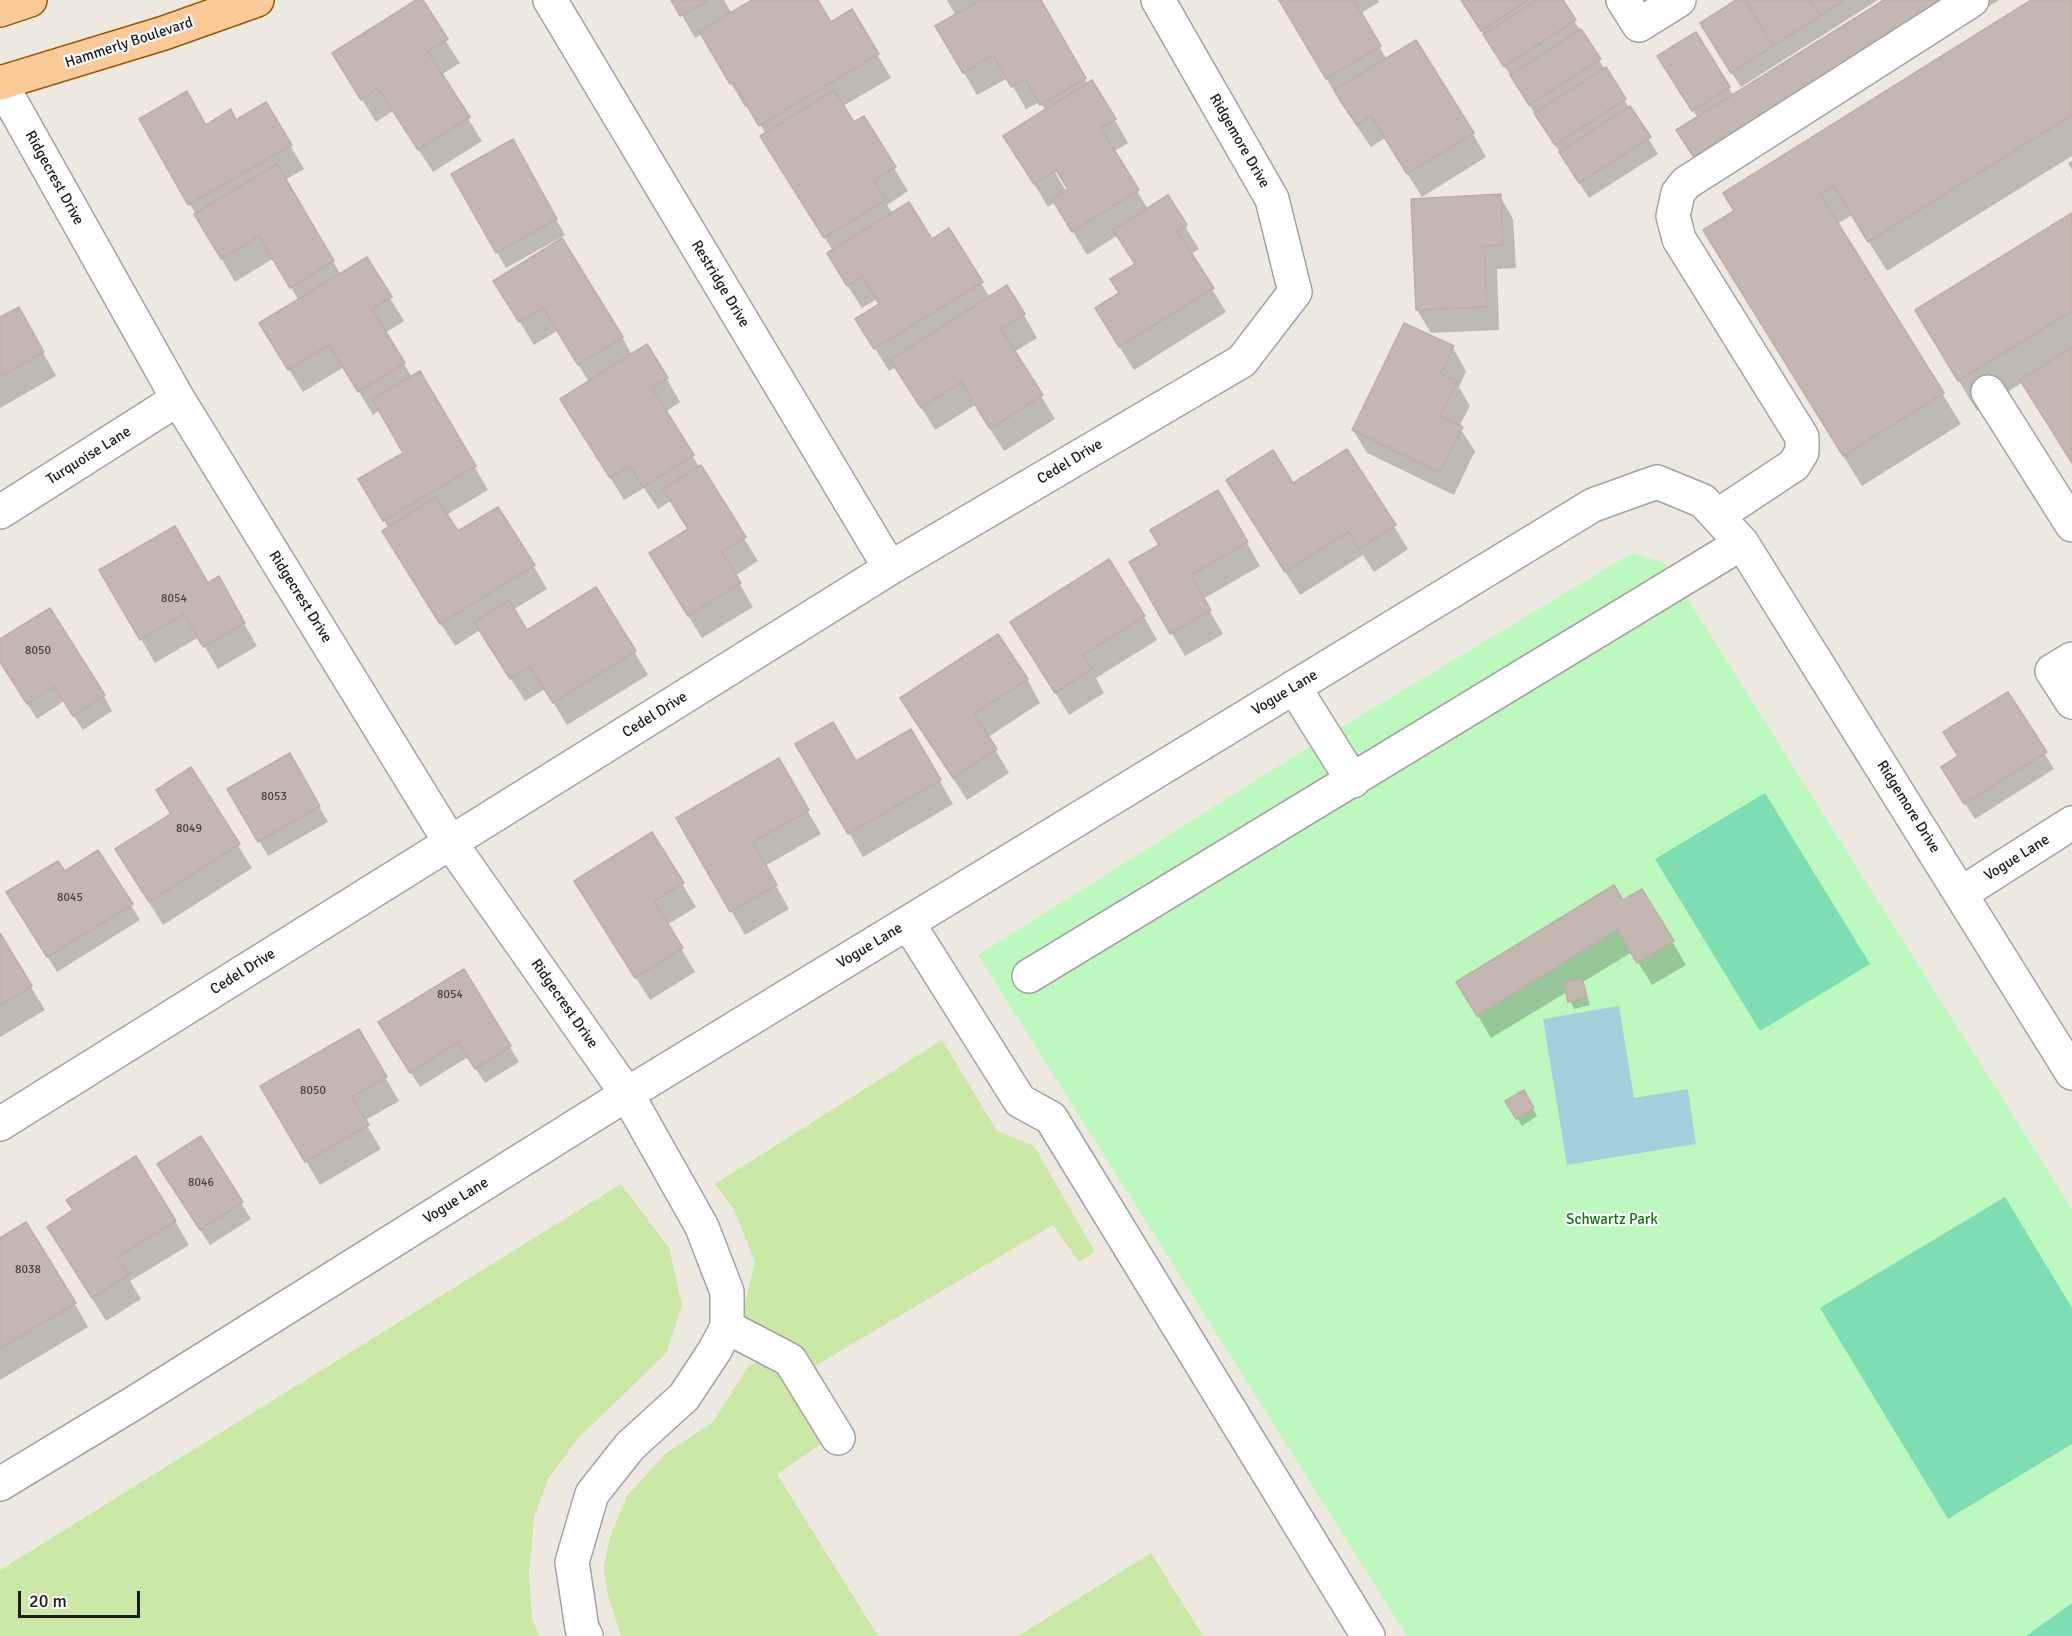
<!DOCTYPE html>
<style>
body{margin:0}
#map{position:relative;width:2072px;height:1636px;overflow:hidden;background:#ede9e1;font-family:Signika,sans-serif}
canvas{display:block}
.scale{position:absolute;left:18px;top:1591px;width:122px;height:27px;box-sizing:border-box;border:3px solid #1c1c1c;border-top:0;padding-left:8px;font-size:18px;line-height:21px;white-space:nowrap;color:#1c1c1c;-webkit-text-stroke:4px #fff;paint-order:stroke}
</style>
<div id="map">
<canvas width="2072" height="1636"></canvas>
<div class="scale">20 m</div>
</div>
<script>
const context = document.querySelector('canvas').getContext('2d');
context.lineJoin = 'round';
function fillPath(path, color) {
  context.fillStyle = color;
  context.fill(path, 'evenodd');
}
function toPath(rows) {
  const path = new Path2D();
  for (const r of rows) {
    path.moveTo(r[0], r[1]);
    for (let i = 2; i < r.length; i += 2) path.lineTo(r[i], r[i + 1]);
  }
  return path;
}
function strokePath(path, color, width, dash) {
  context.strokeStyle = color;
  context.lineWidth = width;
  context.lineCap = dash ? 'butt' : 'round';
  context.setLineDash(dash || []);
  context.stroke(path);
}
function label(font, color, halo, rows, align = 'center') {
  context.font = font + ' Signika,sans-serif';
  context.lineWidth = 4.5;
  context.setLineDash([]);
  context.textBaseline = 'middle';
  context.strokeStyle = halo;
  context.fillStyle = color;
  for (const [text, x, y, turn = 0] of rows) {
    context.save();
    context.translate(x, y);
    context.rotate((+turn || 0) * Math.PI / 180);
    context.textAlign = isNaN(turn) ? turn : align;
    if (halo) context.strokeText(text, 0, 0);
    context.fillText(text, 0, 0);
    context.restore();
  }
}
fillPath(toPath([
 [942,1040,997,1131,1034,1146,1095,1252,1079,1262,1053,1225,815,1366,778,1337,741,1319,755,1262,734,1210,715,1184],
 [621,1184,669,1248,682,1305,666,1354,578,1438,548,1479,534,1518,529,1574,532,1618,539,1636,0,1636,0,1570],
 [762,1362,781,1373,824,1442,777,1474,878,1636,621,1636,607,1592,604,1566,609,1540,627,1496,665,1454,713,1422,749,1365],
 [1151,1553,1203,1636,1018,1636]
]), '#cbe8a6');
fillPath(toPath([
 [1632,553,1665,563,2072,1209,2072,1636,1407,1636,978,955,1325,737]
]), '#bdf9be');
fillPath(toPath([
 [1765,793,1870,964,1760,1031,1655,859],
 [2005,1197,2072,1308,2072,1444,1948,1519,1820,1308],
 [2072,1603,2072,1636,2026,1636]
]), '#7eddb2');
fillPath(toPath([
 [1619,1006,1634,1098,1688,1089,1696,1144,1567,1165,1543,1019]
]), '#a1d2dc');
fillPath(toPath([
 [419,0,460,63,441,75,482,141,433,172,393,111,376,122,348,77],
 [673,0,724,0,732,14,755,0,816,0,830,24,877,54,891,78,843,106,854,124,863,118,908,191,887,205,893,214,931,241,981,283,990,298,1024,315,1037,338,1014,352,1055,419,1004,451,975,405,935,430,896,367,889,371,871,342,880,305,877,299,862,308,842,277,833,251,776,159,766,134,748,105,745,107,702,34,695,38],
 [947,0,1039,0,1088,85,1115,120,1128,143,1113,152,1148,209,1167,197,1199,249,1191,254,1226,312,1134,370,1110,332,1120,294,1136,265,1118,235,1087,255,1055,202,1048,207,1019,159,1046,111,1040,102,1026,109,1008,78,977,95,937,27,956,16],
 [1054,163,1070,191,1066,191,1051,165],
 [1281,0,1378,0,1379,2,1360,14,1387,60,1473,134,1486,157,1422,197,1385,138,1371,147,1340,102],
 [1462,0,1561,0,1658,154,1589,198],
 [1739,0,1878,0,1741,87,1710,39],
 [1887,0,1999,0,1709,182,1691,154,1698,118,1668,72,1695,34,1734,96],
 [2034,0,2072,0,2072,156,1887,271,1852,215,1837,224,1961,424,1862,486,1722,261,1736,212],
 [266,104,304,169,285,180,341,275,390,298,404,321,385,333,412,377,420,373,488,490,446,515,458,533,533,565,547,589,513,610,527,632,634,651,648,675,567,725,545,689,525,701,480,630,455,646,397,555,389,529,360,480,405,454,380,410,373,415,344,367,303,392,275,347,299,301,274,258,235,282,141,120,205,127,236,121],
 [512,141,565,235,506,268,453,175],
 [2072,161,2072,170,2068,163],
 [1500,196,1513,219,1516,268,1497,269,1499,330,1431,333,1417,310,1413,200],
 [2072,215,2072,462,2023,382,1977,411,1934,340],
 [495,282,622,337,632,355,667,379,680,402,665,412,758,561,735,576,753,607,702,638,664,577,690,530,672,500,658,509,644,488,624,500,562,400,589,382,557,331,534,345],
 [19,309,56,376,0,408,0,319],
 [1453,348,1466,371,1459,387,1470,406,1459,427,1475,451,1454,495,1367,453,1353,430],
 [1347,451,1408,549,1374,572,1363,555,1300,595,1242,504,1293,485],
 [1218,492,1260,566,1203,599,1223,634,1185,656,1131,562,1161,545],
 [101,570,207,585,218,578,257,646,218,669,199,637,155,663],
 [1144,617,1157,640,1096,678,1104,693,1069,715,1012,623],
 [0,641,104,696,112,711,83,730,64,701,37,719,0,661],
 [1027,679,1040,703,988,737,1009,773,967,800,902,699],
 [2008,694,2054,769,1975,819,1952,783,1959,757],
 [911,731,953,804,863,857,797,744,856,763],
 [289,755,328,822,268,856,229,789],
 [778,760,821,834,765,866,789,909,745,935,678,818],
 [191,769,252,868,163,925,117,850,172,815],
 [98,852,140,920,57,972,17,908,64,873],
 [682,884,696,907,667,925,695,972,650,1000,589,904],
 [1623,902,1672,941,1686,965,1652,985,1632,952,1583,982,1590,1005,1574,1009,1567,992,1491,1038,1458,982],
 [0,936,45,1010,0,1037],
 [463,971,519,1062,485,1083,468,1057,420,1087,389,1038],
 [358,1031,399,1101,364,1121,381,1149,320,1185,262,1086],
 [1523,1092,1537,1116,1522,1126,1507,1102],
 [201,1138,251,1219,210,1245,168,1180],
 [175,1221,189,1245,130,1281,141,1299,106,1321,62,1250],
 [0,1240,75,1304,88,1327,0,1380]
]), '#0003');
const building = toPath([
 [416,0,423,0,448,39,428,52,470,117,418,150,378,88,361,100,332,53,416,0],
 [671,0,709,0,680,16,671,0],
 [752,0,818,0,831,22,852,9,879,54,759,126,733,82,730,84,699,31,752,0],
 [980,0,1041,0,1086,78,1040,105,1025,79,1011,87,993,55,963,73,935,26,980,0],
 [1279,0,1354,0,1381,46,1326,79,1279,0],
 [1461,0,1528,0,1481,31,1461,0],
 [1537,0,1563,0,1576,20,1504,67,1483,34,1537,0],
 [1736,0,1745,0,1773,46,1731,73,1700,23,1736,0],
 [1745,0,1810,0,1820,16,1773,46,1745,0],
 [1810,0,1845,0,1820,16,1810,0],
 [1884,0,1949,0,1695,159,1676,130,1884,0],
 [2031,0,2072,0,2072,115,1868,242,1834,186,1820,194,1944,393,1843,456,1703,230,1734,211,1723,193,2031,0],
 [1581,29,1601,59,1529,105,1510,75,1581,29],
 [1696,32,1730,87,1692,111,1657,56,1696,32],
 [1416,40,1474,133,1407,174,1371,116,1357,125,1334,90,1416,40],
 [1606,67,1626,99,1555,145,1534,113,1606,67],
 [1092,80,1116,119,1101,128,1139,190,1072,232,1052,199,1068,189,1056,170,1034,184,1003,136,1092,80],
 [834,90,854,122,864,116,896,167,874,181,886,200,824,238,760,136,834,90],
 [187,91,206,125,231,109,236,120,266,102,292,145,188,205,139,119,187,91],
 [1630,106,1651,137,1579,183,1559,152,1630,106],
 [513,139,557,219,496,253,451,174,513,139],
 [277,164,334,261,290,288,259,236,221,259,194,214,277,164],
 [1501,194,1503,245,1484,246,1487,307,1416,310,1411,199,1501,194],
 [1168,195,1187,225,1177,231,1214,288,1119,347,1095,308,1119,293,1110,279,1135,264,1113,230,1168,195],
 [909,202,932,239,949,228,983,282,874,349,855,319,879,304,862,276,847,286,827,253,909,202],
 [2072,213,2072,311,1958,381,1915,310,2072,213],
 [562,238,623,337,578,365,543,308,519,322,493,281,562,238],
 [367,257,392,297,372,309,405,363,358,392,329,345,288,370,259,323,367,257],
 [1007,285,1025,314,1001,329,1043,395,990,429,961,382,921,408,890,360,1007,285],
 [19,307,44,352,0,377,0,317,19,307],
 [1404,323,1454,346,1441,374,1457,381,1440,416,1463,427,1440,473,1352,430,1404,323],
 [647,344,668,378,652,388,694,455,643,487,630,466,610,478,560,399,647,344],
 [2072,347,2072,463,2020,380,2072,347],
 [420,371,476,466,383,521,358,479,403,453,372,399,420,371],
 [1347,449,1396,525,1359,549,1348,532,1285,572,1226,480,1273,450,1293,483,1347,449],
 [701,465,746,537,722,552,741,583,688,616,649,553,688,529,663,489,701,465],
 [1218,490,1248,542,1191,575,1211,610,1170,634,1129,562,1159,545,1150,530,1218,490],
 [436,497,458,531,498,507,535,565,440,624,382,531,436,497],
 [175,526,208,583,219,576,245,623,203,647,184,614,140,640,99,570,175,526],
 [1109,559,1145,616,1083,655,1092,669,1055,693,1010,622,1109,559],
 [596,587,636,651,553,703,530,667,510,679,474,622,509,600,527,630,596,587],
 [50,608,105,695,73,716,54,686,27,704,0,662,0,639,50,608],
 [998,634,1028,679,974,714,997,749,953,778,900,698,998,634],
 [2008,692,2047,752,1964,804,1941,767,1958,756,1943,732,2008,692],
 [833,722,856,761,911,729,941,780,848,834,795,744,833,722],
 [290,753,320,806,258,842,227,789,290,753],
 [779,758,809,810,753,842,777,885,730,912,676,818,779,758],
 [191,767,240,844,149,902,115,849,171,814,156,790,191,767],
 [652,832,684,883,654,901,683,948,635,978,574,881,652,832],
 [98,850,133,904,47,957,6,892,58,861,65,871,98,850],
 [1614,885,1623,900,1642,889,1674,941,1637,963,1617,930,1477,1016,1456,982,1614,885],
 [0,933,32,986,0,1006,0,933],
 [464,969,511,1046,475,1069,458,1042,410,1073,378,1022,464,969],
 [1582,978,1587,997,1568,1002,1564,982,1582,978],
 [359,1029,387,1077,352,1097,369,1125,305,1162,260,1086,359,1029],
 [1524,1090,1534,1108,1516,1119,1505,1101,1524,1090],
 [201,1136,243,1202,200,1230,157,1164,201,1136],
 [136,1156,176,1221,117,1257,129,1275,92,1298,47,1227,73,1210,66,1200,136,1156],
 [26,1222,76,1303,0,1348,0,1238,26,1222]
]);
fillPath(building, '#c2b8b1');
strokePath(building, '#bfaea4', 1.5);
const minor = toPath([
 [550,0,890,568],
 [1623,0,1639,25,1679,0],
 [0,82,178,399,450,842,627,1094,702,1227,727,1292,727,1327,715,1350,684,1397,630,1446,592,1494,572,1562,582,1628,586,1636],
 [1988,392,2072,525],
 [0,512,178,399],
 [1717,516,1794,465,1802,452,1802,437,1679,239,1673,216,1678,193,1686,183,1972,0],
 [2072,659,2052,671,2072,702],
 [1294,687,1353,781],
 [1962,893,2072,823],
 [908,923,1020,1101,1051,1118,1368,1636],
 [1029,976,1742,543],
 [0,1124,890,568,1242,361,1295,292,1272,199,1158,0],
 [727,1327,790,1360,838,1438],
 [0,1484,134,1403,627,1094,1593,505,1657,482,1703,501,1742,543,2072,1073]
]);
const major = toPath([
 [0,10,30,0],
 [0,83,164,33,257,0]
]);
strokePath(minor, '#a3a3a3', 36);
strokePath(major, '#935900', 36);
strokePath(minor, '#fff', 33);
strokePath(major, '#fbca98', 33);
label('12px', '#464341', null, [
 ["8054",174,599],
 ["8050",38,651],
 ["8053",274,797],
 ["8049",189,829],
 ["8045",70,898],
 ["8054",450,995],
 ["8050",313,1091],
 ["8046",201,1183],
 ["8038",28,1270]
]);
label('15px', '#1c1c1c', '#fff', [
 ["Hammerly Boulevard",129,43,-18],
 ["Ridgemore Drive",1239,141,60],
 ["Ridgecrest Drive",54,178,61],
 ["Restridge Drive",720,284,59],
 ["Turquoise Lane",89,456,-32],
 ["Cedel Drive",1070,462,-31],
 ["Ridgecrest Drive",300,597,58],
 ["Vogue Lane",1285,693,-31],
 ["Cedel Drive",655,715,-32],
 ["Ridgemore Drive",1908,807,58],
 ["Vogue Lane",2017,858,-32],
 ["Vogue Lane",870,946,-31],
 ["Cedel Drive",243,972,-32],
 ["Ridgecrest Drive",564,1004,55],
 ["Vogue Lane",456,1201,-32]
]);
label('15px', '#0b790d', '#fff', [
 ["Schwartz Park",1612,1220]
]);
</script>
